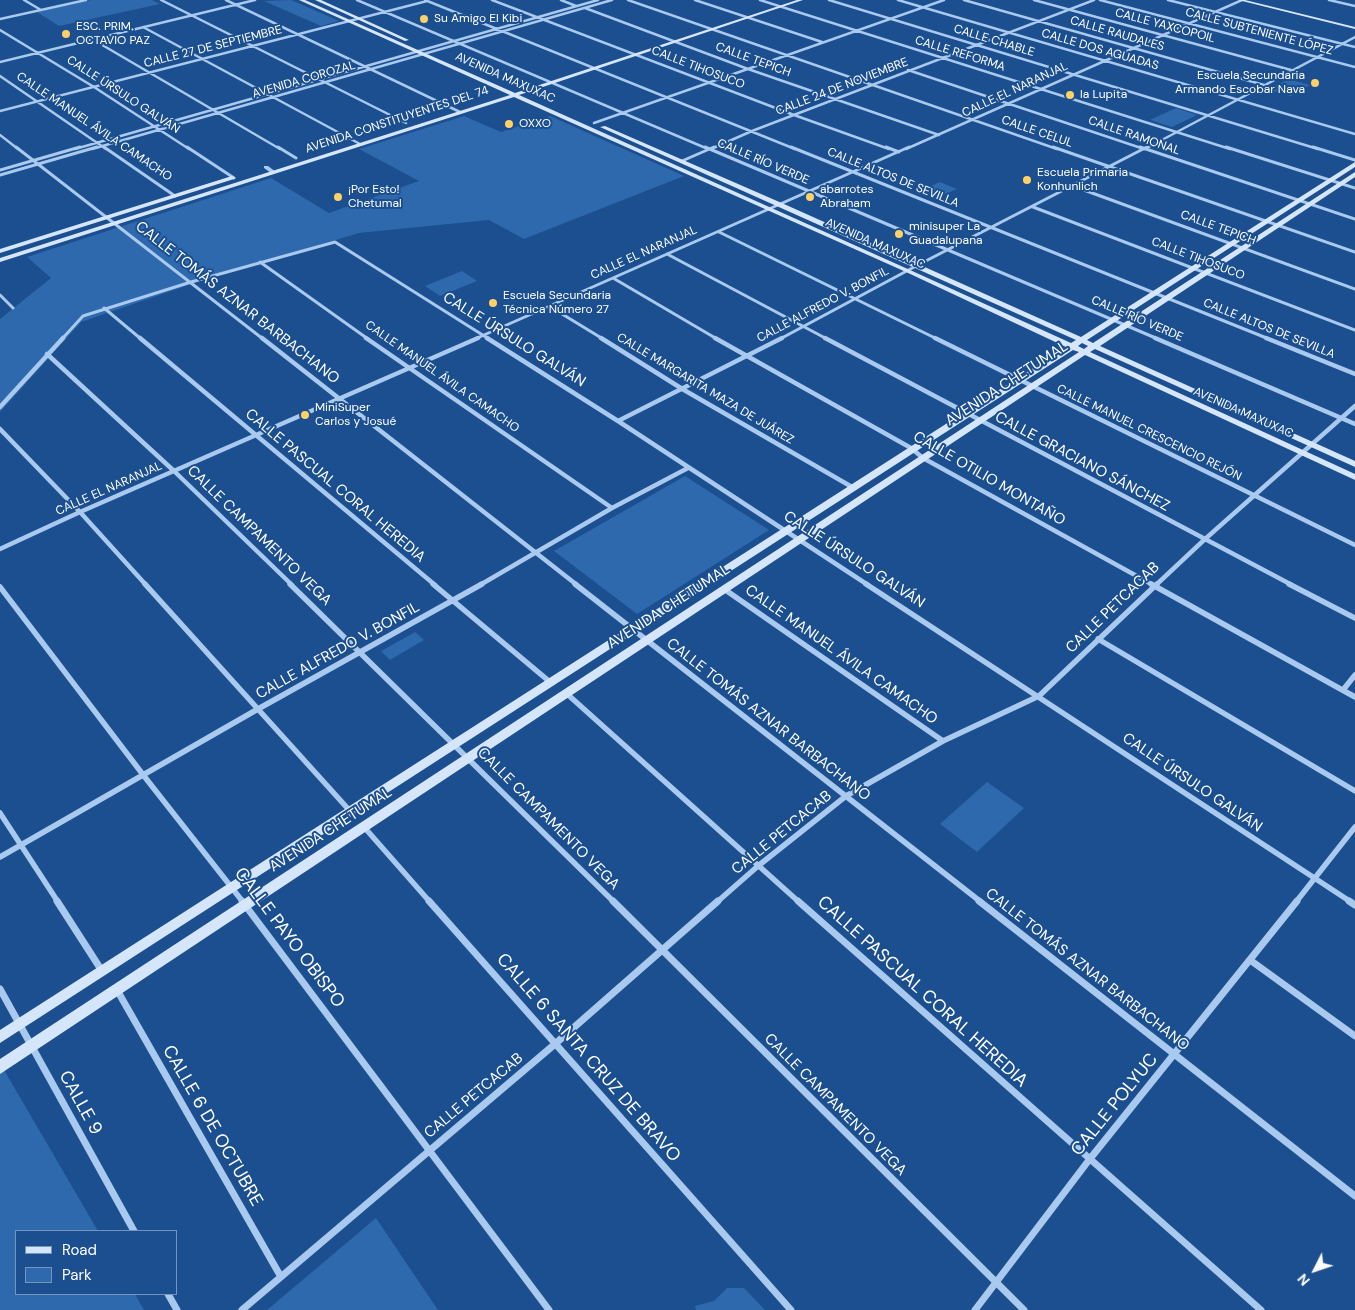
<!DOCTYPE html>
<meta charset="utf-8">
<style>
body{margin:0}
#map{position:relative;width:1355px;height:1310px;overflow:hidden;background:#1b4f8f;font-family:"DM Sans",sans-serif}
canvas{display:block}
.legend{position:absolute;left:15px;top:1230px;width:162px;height:65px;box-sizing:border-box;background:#1b4f8f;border:1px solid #7695bc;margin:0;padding:6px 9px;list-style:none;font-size:15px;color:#fff}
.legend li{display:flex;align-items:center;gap:10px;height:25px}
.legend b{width:25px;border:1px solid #7695bc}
.north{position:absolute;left:1290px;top:1245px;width:50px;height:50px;-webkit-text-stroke:4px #1b4f8f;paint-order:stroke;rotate:229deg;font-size:14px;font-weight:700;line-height:20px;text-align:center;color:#fff}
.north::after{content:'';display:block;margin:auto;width:18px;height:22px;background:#fff;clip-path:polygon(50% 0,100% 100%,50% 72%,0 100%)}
</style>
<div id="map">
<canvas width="1355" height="1310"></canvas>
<ul class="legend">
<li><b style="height:6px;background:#d6e6fa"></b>Road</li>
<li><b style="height:14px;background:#2e69ad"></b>Park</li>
</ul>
<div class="north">N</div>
</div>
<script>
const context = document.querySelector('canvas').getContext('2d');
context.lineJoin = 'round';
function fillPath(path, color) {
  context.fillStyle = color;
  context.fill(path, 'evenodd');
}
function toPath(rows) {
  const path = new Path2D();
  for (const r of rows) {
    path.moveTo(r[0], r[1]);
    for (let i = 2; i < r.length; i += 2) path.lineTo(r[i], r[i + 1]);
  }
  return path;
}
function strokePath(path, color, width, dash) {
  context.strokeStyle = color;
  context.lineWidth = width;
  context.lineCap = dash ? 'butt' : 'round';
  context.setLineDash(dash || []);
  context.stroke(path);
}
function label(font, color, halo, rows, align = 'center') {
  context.font = font + ' "DM Sans",sans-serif';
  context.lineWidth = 4;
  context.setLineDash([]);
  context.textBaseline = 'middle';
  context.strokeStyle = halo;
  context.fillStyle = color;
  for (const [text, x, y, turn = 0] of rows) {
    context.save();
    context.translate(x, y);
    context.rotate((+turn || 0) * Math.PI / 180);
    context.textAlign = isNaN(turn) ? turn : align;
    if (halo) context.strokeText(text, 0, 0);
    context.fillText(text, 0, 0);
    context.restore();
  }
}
fillPath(toPath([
 [91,0,152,0,160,4,59,26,37,12],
 [291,0,339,21,321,26,264,1],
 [1288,79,1310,85,1291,96,1269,90],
 [1176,108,1197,115,1172,127,1150,120],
 [464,116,501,132,550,116,684,176,524,239,489,220,359,233,206,279,81,322,0,412,0,319,51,278,27,257,271,178,329,213,419,181,359,149],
 [940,182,957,189,934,199,917,192],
 [462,271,477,281,440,296,425,286],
 [685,476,769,530,637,614,554,551],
 [415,632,424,640,390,660,381,651],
 [987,782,1024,808,977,852,940,824],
 [0,1063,98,1231,16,1231,16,1294,135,1294,144,1310,0,1310],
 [376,1218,438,1310,267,1310],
 [727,1288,744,1288,765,1310,696,1310,695,1306,714,1301]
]), '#2e69ad');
strokePath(toPath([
 [24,0,41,10],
 [161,0,406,123],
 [226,0,460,112],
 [357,0,708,149],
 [425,0,795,149],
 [492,0,794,115,889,149],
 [561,0,576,6],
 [628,0,1057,149],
 [695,0,822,42],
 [760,0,1230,149],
 [829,0,1318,149],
 [898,0,1355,134],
 [964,0,1264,85],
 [1034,0,1291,70],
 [1100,0,1355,67],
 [1168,0,1355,47],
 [1329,0,1355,6],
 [585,8,748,69,939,135],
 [0,19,86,0],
 [143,27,360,144],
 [0,30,94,87,189,149],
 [92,39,280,149],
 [0,62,255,0],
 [908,70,1144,149],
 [0,76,106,149],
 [0,111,427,1],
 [594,123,944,0],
 [0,135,18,149],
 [75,149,598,0],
 [92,149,612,0],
 [711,149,752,131,1094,0],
 [906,149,1242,0],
 [1145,149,1355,37]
]), '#a9c9ee', 2.5);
strokePath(toPath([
 [16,147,263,339],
 [104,147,175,196],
 [187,147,234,178],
 [278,147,296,158],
 [705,147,1158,339],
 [791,147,1269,339],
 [886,147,899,152],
 [1053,147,1355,252],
 [1140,147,1355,219],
 [1226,147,1355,188],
 [1313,147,1355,160],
 [682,161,714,147],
 [0,170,80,147],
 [0,175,97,147],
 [1073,186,1355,289],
 [1033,207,1355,330],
 [719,232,937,339],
 [667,254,827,339],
 [260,262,368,339],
 [613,278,717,339],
 [0,295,13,308],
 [549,306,603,339],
 [104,308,141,339],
 [62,339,83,316,191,282,335,242,489,339],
 [475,339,909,147],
 [780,339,916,266,1147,147]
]), '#a9c9ee', 3);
strokePath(toPath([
 [140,338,435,585],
 [262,338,577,585],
 [366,338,612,508],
 [487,338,618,421,868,585],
 [601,338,684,390,852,487],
 [715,338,911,448,923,458,1153,585],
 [825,338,1292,585],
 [935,338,1355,545],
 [1155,338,1355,424],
 [1266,338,1355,374],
 [47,354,174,471,292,585],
 [0,407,63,338],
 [618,421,782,338],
 [0,429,80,512,146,585],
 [0,549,80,512,478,338],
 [480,585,612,508,688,468],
 [1156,585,1204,540,1355,406]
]), '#a9c9ee', 4.5);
strokePath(toPath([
 [145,584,350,811],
 [290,584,614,902],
 [433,584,550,682],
 [575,584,981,902],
 [866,584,1351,902],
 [1151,584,1355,697],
 [1289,584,1355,618],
 [0,587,144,776,243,902],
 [724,589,943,741],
 [1098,639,1355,791],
 [1343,690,1355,675],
 [566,693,799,902],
 [0,813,58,902],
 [364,827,430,902],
 [0,857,258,709,482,584],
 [717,902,758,866,846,796,943,741,1039,696,1157,584],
 [1296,902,1355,827]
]), '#a9c9ee', 5.5);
strokePath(toPath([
 [57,901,102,971],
 [242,901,549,1310],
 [429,901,791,1310],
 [613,901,1024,1310],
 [798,901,1261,1310],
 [979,901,1355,1196],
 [1349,901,1355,905],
 [1250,960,1355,1036],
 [0,989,134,1231],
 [117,990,281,1277],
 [168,1294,177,1310],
 [242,1310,555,1044,718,901],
 [975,1310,1089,1160,1297,901]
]), '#a9c9ee', 7);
fillPath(toPath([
 [264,166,268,166,276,172,271,173,264,168,264,166]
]), '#a9c9ee');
fillPath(toPath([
 [299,0,305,0,515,93,797,0,803,0,519,95,910,270,1071,343,1076,340,600,127,605,126,784,204,1081,337,1355,162,1355,167,1087,340,1093,343,1355,172,1355,177,1100,346,1355,461,1355,467,1095,349,1090,352,1355,474,1355,480,1085,355,0,1074,0,1059,1079,352,1073,350,0,1043,0,1030,1066,347,906,272,514,97,0,262,0,258,510,95,299,0],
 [1082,343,1088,346,1084,349,1078,346,1082,343],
 [315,0,321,0,409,40,405,41,315,0],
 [1238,0,1245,0,1355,27,1355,29,1238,0],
 [232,176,235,178,234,179,0,253,0,249,232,176]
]), '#d6e6fa');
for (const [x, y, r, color] of [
 [424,19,5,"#ffd166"],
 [66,34,5,"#ffd166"],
 [1315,83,5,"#ffd166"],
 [1070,95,5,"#ffd166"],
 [509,124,5,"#ffd166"],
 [1027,180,5,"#ffd166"],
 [338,197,5,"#ffd166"],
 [810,197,5,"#ffd166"],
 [899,234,5,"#ffd166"],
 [493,303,5,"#ffd166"],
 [305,415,5,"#ffd166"]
]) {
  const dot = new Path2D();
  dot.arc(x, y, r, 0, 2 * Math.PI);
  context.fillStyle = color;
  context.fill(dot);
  strokePath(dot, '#1b4f8f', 2);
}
label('12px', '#fff', '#1b4f8f', [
 ["Su Amigo El Kibi",434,19],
 ["ESC. PRIM.",76,27],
 ["OCTAVIO PAZ",76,41],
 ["Escuela Secundaria",1305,76,"right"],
 ["Armando Escobar Nava",1305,90,"right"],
 ["la Lupita",1080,95],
 ["OXXO",519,124],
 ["Escuela Primaria",1037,173],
 ["Konhunlich",1037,187],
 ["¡Por Esto!",348,190],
 ["Chetumal",348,204],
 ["abarrotes",820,190],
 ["Abraham",820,204],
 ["minisuper La",909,227],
 ["Guadalupana",909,241],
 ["Escuela Secundaria",503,296],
 ["Técnica Número 27",503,310],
 ["MiniSuper",315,408],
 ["Carlos y Josué",315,422]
], 'left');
label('12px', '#fff', '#1b4f8f', [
 ["CALLE YAXCOPOIL",1165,26,15],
 ["CALLE SUBTENIENTE LÓPEZ",1259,32,15],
 ["CALLE RAUDALES",1117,34,16],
 ["CALLE CHABLE",994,41,17],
 ["CALLE 27 DE SEPTIEMBRE",213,47,-14],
 ["CALLE DOS AGUADAS",1100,50,16],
 ["CALLE REFORMA",960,54,17],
 ["CALLE TEPICH",753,60,20],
 ["CALLE TIHOSUCO",698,68,21],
 ["AVENIDA MAXUXAC",505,78,24],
 ["AVENIDA COROZAL",304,80,-16],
 ["CALLE 24 DE NOVIEMBRE",842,87,-21],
 ["CALLE EL NARANJAL",1015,90,-25],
 ["CALLE ÚRSULO GALVÁN",123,95,33],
 ["AVENIDA CONSTITUYENTES DEL 74",397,120,-18],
 ["CALLE MANUEL ÁVILA CAMACHO",94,127,34],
 ["CALLE CELUL",1037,132,19],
 ["CALLE RAMONAL",1134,136,19],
 ["CALLE RÍO VERDE",763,162,23],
 ["CALLE ALTOS DE SEVILLA",893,178,22],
 ["CALLE TEPICH",1218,228,20],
 ["AVENIDA MAXUXAC",875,244,24],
 ["CALLE EL NARANJAL",644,253,-24],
 ["CALLE TIHOSUCO",1198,259,21],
 ["CALLE ALFREDO V. BONFIL",823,305,-28],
 ["CALLE RÍO VERDE",1137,319,23],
 ["CALLE ALTOS DE SEVILLA",1269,329,22],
 ["CALLE MANUEL ÁVILA CAMACHO",442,377,35],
 ["CALLE MARGARITA MAZA DE JUÁREZ",705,389,31],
 ["AVENIDA MAXUXAC",1243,413,24],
 ["CALLE MANUEL CRESCENCIO REJÓN",1149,433,26],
 ["CALLE EL NARANJAL",109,489,-24]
]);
label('15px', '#fff', '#1b4f8f', [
 ["CALLE TOMÁS AZNAR BARBACHANO",237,303,38],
 ["CALLE ÚRSULO GALVÁN",514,340,32],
 ["AVENIDA CHETUMAL",1007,384,-33],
 ["CALLE GRACIANO SÁNCHEZ",1082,462,28],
 ["CALLE OTILIO MONTAÑO",989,479,30],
 ["CALLE PASCUAL CORAL HEREDIA",335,486,40],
 ["CALLE CAMPAMENTO VEGA",259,536,44],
 ["CALLE ÚRSULO GALVÁN",854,560,33],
 ["AVENIDA CHETUMAL",669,607,-33],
 ["CALLE PETCACAB",1113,608,-44],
 ["CALLE ALFREDO V. BONFIL",338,651,-29],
 ["CALLE MANUEL ÁVILA CAMACHO",841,655,35],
 ["CALLE TOMÁS AZNAR BARBACHANO",768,720,38],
 ["CALLE ÚRSULO GALVÁN",1192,783,34],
 ["CALLE CAMPAMENTO VEGA",548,819,45],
 ["AVENIDA CHETUMAL",331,830,-33],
 ["CALLE PETCACAB",782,833,-39],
 ["CALLE TOMÁS AZNAR BARBACHANO",1087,970,38],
 ["CALLE PETCACAB",474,1096,-40],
 ["CALLE CAMPAMENTO VEGA",835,1105,45]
]);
label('18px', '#fff', '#1b4f8f', [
 ["CALLE PAYO OBISPO",289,938,53],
 ["CALLE PASCUAL CORAL HEREDIA",922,992,42],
 ["CALLE 6 SANTA CRUZ DE BRAVO",588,1058,49],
 ["CALLE 9",80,1103,61],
 ["CALLE POLYUC",1115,1105,-51],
 ["CALLE 6 DE OCTUBRE",212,1126,60]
]);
</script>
